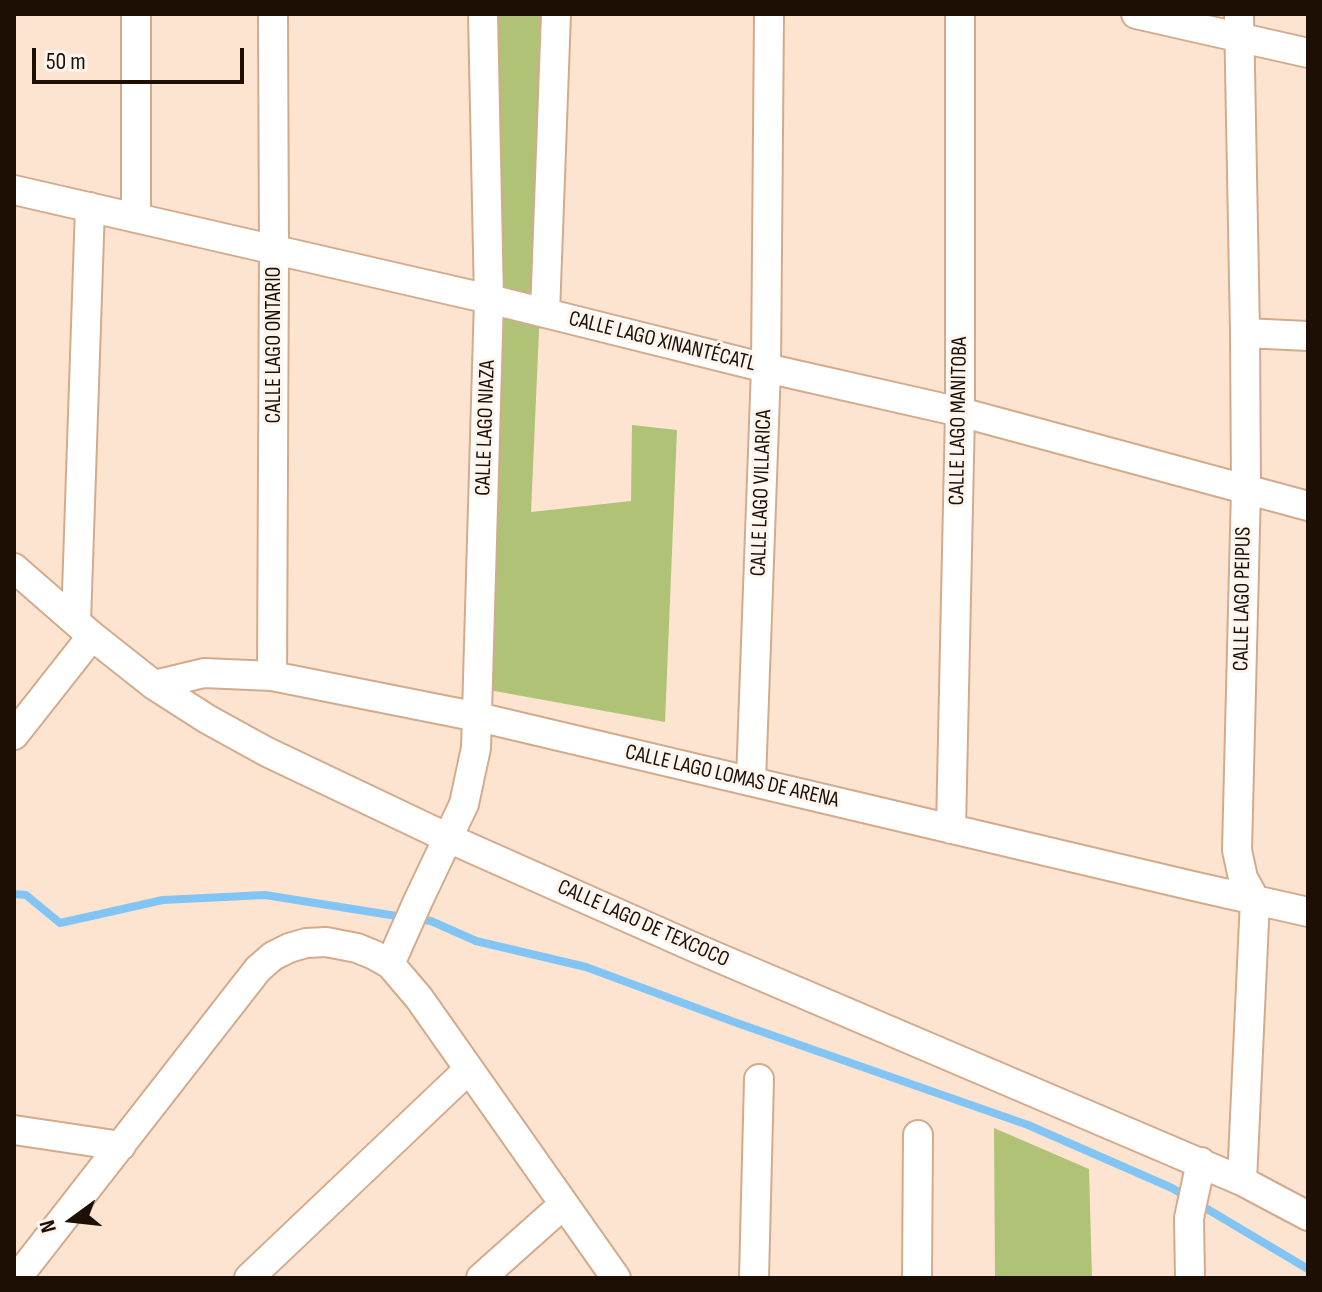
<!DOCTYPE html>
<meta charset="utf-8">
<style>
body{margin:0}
#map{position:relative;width:1322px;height:1292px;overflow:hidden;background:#fde4d1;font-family:"Sofia Sans Condensed",sans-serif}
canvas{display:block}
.frame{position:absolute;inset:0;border:16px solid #1d0f04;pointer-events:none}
.north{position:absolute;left:32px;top:1180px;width:80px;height:80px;-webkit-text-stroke:6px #fdf5ee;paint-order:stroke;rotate:255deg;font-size:22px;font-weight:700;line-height:32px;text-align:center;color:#1d0f04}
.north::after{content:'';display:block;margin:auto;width:28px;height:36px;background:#1d0f04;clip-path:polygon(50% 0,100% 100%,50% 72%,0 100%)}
.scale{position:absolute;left:32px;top:48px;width:212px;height:36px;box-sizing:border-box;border:4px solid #1d0f04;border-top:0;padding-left:10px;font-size:24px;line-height:28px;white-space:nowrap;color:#1d0f04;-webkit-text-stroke:6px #fdf5ee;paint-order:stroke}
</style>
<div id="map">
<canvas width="1322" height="1292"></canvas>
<div class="frame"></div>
<div class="north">N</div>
<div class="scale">50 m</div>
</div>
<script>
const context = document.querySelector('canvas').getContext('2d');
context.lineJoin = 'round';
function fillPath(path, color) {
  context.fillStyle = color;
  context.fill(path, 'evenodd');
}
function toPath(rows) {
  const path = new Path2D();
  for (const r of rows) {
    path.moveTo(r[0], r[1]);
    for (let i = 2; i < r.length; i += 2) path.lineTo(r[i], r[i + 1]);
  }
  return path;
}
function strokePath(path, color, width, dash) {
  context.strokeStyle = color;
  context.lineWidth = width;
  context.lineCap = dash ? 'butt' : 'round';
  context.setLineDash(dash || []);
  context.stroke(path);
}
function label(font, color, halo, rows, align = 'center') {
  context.font = font + ' "Sofia Sans Condensed",sans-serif';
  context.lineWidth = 6;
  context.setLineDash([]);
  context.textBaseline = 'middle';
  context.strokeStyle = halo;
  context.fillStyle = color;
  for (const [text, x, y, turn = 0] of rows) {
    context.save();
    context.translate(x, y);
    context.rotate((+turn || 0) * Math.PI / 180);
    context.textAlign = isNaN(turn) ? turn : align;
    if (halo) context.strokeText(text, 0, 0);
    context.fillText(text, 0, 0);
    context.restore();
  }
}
fillPath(toPath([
 [499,14,553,14,531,512,631,501,632,425,677,430,665,722,489,690],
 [994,1128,1089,1169,1092,1278,995,1278]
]), '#afc276');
strokePath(toPath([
 [14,894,26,895,60,923,163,900,265,895,403,917],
 [417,919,431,921,476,941,586,967,737,1023,1028,1125,1172,1188,1308,1269]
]), '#82c5f4', 8);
const minor = toPath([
 [136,14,136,218],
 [1136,14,1308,53],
 [1239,14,1245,333,1246,489,1237,850,1243,878,1255,900,1242,1181],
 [14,190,489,299,766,368,960,412,1308,506],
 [545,313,556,14],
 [1245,333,1308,336],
 [14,568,92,636,154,685,207,719,267,752,448,838,698,949,1242,1181,1308,1216],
 [76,622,90,207],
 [272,676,274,250,273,14],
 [154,685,204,673,272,676,478,717,1193,886,1308,912],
 [14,735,92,636],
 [751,781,766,368,769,14],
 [951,829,960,412,960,14],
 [390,964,418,901,464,804,476,748,489,299,483,14],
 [14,1130,121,1146],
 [17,1278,258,969,273,956,289,948,306,943,326,942,357,948,374,955,390,964,419,998,616,1278],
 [249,1278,469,1069],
 [481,1278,564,1204],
 [754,1278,759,1079],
 [917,1278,918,1135],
 [1190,1278,1189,1218,1201,1162]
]);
strokePath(minor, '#d3ab8c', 32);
strokePath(minor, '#fff', 28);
label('22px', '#1d0f04', '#fdf5ee', [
 ["CALLE LAGO XINANTÉCATL",662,342,14],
 ["CALLE LAGO ONTARIO",274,345,-90],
 ["CALLE LAGO MANITOBA",959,421,-89],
 ["CALLE LAGO NIAZA",486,428,-88],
 ["CALLE LAGO VILLARICA",762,493,-88],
 ["CALLE LAGO PEIPUS",1243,599,-89],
 ["CALLE LAGO LOMAS DE ARENA",732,777,13],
 ["CALLE LAGO DE TEXCOCO",643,924,24]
]);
</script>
